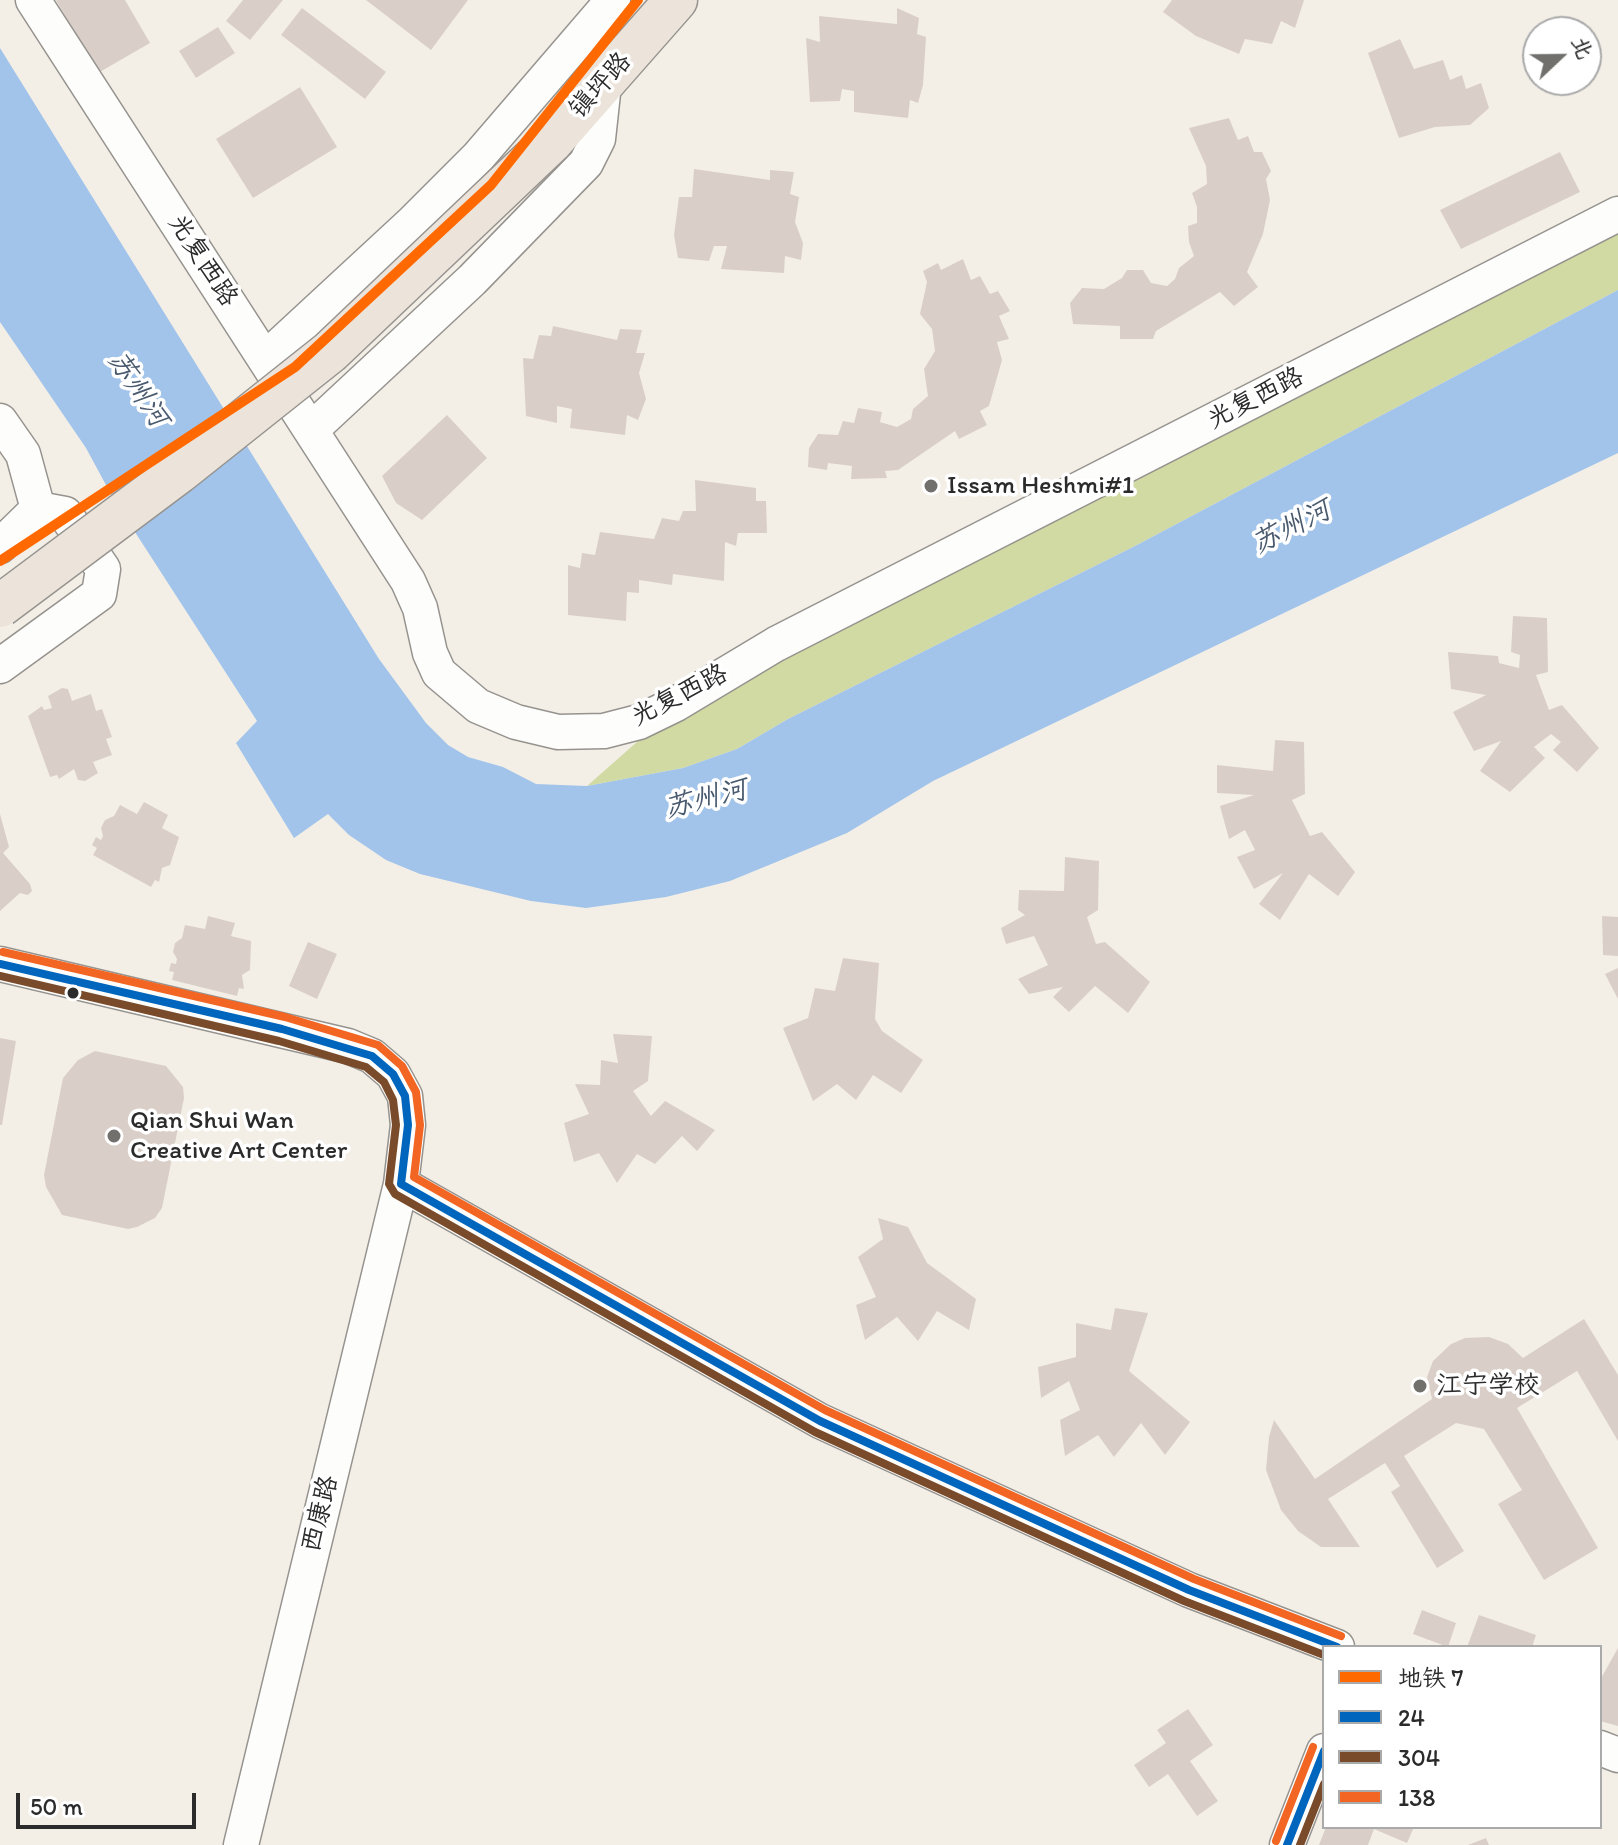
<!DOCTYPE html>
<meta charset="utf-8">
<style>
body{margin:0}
#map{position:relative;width:1618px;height:1845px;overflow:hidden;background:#f3efe7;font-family:Itim,"LXGW WenKai TC",sans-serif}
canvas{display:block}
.legend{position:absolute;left:1322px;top:1645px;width:280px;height:184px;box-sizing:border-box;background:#fff;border:2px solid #aaa;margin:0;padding:10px 14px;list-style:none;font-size:24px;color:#2b2b2b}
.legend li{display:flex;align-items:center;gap:16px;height:40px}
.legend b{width:40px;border:2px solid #aaa}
.north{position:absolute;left:1522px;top:16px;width:80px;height:80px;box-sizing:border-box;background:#fff;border:2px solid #aaa;border-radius:50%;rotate:68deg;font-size:22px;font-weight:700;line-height:32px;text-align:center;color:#2b2b2b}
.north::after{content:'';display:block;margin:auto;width:28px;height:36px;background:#71706d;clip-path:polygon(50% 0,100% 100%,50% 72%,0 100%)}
.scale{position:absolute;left:16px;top:1793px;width:180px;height:36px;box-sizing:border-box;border:4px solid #2b2b2b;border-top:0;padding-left:10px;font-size:24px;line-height:28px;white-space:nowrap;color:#2b2b2b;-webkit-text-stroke:6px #fff;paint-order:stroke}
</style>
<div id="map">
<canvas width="1618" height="1845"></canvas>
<ul class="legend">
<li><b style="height:10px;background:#ff6900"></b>地铁 7</li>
<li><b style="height:10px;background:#0065bd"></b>24</li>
<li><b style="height:10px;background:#7a4b2a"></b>304</li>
<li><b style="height:10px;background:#f26522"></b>138</li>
</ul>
<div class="north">北</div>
<div class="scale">50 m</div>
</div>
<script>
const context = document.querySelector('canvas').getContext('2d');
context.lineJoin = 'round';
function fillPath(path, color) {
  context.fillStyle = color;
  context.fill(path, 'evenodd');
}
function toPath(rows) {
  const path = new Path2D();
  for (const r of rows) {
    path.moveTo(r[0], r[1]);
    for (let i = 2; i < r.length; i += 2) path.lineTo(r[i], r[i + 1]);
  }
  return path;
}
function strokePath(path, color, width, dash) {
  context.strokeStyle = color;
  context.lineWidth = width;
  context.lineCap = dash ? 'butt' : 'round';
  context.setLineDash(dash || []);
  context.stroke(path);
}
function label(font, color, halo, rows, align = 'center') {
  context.font = font + ' Itim,"LXGW WenKai TC",sans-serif';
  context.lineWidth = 7;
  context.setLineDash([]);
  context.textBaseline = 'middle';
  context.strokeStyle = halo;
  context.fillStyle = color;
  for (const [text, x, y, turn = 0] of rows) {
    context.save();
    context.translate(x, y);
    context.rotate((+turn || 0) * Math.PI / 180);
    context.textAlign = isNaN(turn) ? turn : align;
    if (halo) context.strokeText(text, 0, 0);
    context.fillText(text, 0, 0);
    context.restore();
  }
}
fillPath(toPath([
 [1618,228,1618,290,1135,546,788,719,737,749,683,768,587,786,680,704]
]), '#d1daa3');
fillPath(toPath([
 [0,48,379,659,426,723,448,745,468,757,503,767,536,784,587,786,683,768,737,749,788,719,1135,546,1618,290,1618,453,933,781,847,833,730,881,666,897,586,908,531,901,420,874,386,860,349,835,328,814,294,838,236,743,257,721,113,498,86,448,0,322]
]), '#a2c4ea');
fillPath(toPath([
 [56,0,125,0,150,43,98,73],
 [243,0,283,0,250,40,226,21],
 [366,0,468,0,431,50],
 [1172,0,1304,0,1295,28,1281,21,1272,44,1245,39,1239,54,1196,36,1163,12],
 [302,8,386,72,365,99,281,35],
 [897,8,919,18,917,34,926,37,923,85,918,103,910,100,908,118,854,112,854,91,842,89,840,101,810,102,806,38,820,42,819,16,897,24],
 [218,27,235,53,196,78,179,51],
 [1400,39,1414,69,1443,60,1450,80,1462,75,1466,89,1481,83,1489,108,1470,125,1435,127,1399,138,1368,53],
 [300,87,337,147,253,198,216,139],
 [1229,118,1238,140,1248,136,1254,152,1262,152,1271,171,1266,179,1270,200,1263,234,1247,272,1258,287,1234,306,1220,292,1156,331,1153,339,1120,339,1120,326,1073,324,1070,303,1082,288,1104,289,1122,278,1127,270,1143,270,1151,283,1167,286,1175,279,1179,268,1194,256,1189,242,1188,226,1197,223,1197,207,1192,193,1207,184,1206,166,1189,128],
 [1560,152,1580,192,1461,249,1440,210],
 [694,169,770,180,770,170,794,172,790,194,799,197,795,222,803,243,801,260,785,256,784,273,721,269,727,246,714,246,709,261,678,258,674,235,679,197,692,197],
 [963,259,971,280,980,276,990,294,998,291,1010,311,999,316,1009,339,997,342,1002,360,989,406,980,411,987,425,959,439,955,431,898,470,885,471,887,478,851,479,852,466,828,463,827,470,808,467,809,448,818,434,838,435,843,421,854,423,858,408,882,412,880,422,897,427,911,419,913,409,928,396,924,369,935,351,932,329,920,314,927,282,923,271,938,263,941,270],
 [553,326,617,340,620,329,642,330,636,353,645,353,639,373,646,399,638,420,627,415,625,435,570,428,572,409,557,406,557,423,526,416,523,358,533,359,539,335,551,336],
 [447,415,487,458,422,520,396,503,382,476],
 [695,480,756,488,756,501,766,501,767,533,738,533,736,546,725,542,724,581,673,574,672,585,639,580,639,593,627,592,626,621,568,615,568,565,580,568,582,553,595,555,600,532,654,539,662,518,679,521,683,511,696,511],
 [1513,616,1547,618,1548,672,1536,675,1549,710,1562,705,1599,748,1577,772,1553,750,1561,742,1551,734,1534,747,1545,758,1510,792,1480,771,1501,741,1474,751,1453,712,1486,695,1451,689,1448,652,1498,656,1499,663,1519,668,1520,655,1511,652],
 [62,688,68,689,72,701,91,694,96,711,102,709,112,737,106,739,112,755,93,762,98,773,85,781,78,780,74,769,59,779,57,775,50,777,28,716,42,706,44,710,52,708,48,696],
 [1275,740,1304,742,1305,794,1292,800,1310,836,1322,832,1355,872,1338,896,1309,874,1280,920,1259,904,1283,873,1254,889,1237,857,1255,850,1245,830,1229,839,1220,806,1254,795,1217,793,1217,765,1273,771],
 [144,802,168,815,162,828,179,837,170,865,162,868,159,882,155,880,151,887,93,855,97,848,92,845,96,837,101,840,103,836,101,828,105,820,114,816,120,805,137,814],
 [0,814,9,847,3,853,30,884,32,891,28,895,20,893,0,911],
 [1065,857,1099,861,1098,910,1087,917,1096,944,1105,942,1150,982,1128,1013,1095,986,1069,1012,1053,997,1063,987,1029,994,1018,979,1048,965,1034,936,1006,944,1001,928,1025,915,1018,910,1019,890,1064,891],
 [208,916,235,923,231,936,251,941,250,970,242,975,244,989,239,988,237,996,172,980,174,972,169,971,171,963,176,964,177,959,173,952,175,943,182,938,185,925,205,929],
 [1602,916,1618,917,1618,956,1603,955],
 [308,942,337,954,317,999,289,986],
 [843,958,879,963,875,1019,882,1031,923,1060,901,1093,873,1075,856,1100,837,1084,813,1101,783,1028,808,1018,815,988,835,991],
 [1618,968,1618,999,1605,974],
 [613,1034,652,1036,648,1081,633,1091,651,1116,665,1101,715,1130,697,1151,682,1136,655,1164,637,1154,617,1183,599,1153,574,1162,564,1123,589,1114,575,1084,600,1085,601,1060,618,1063],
 [0,1038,16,1041,2,1125,0,1125],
 [95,1051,166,1066,183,1087,184,1098,162,1208,155,1218,137,1227,128,1229,62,1215,46,1187,44,1175,63,1078,78,1060],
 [878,1218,908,1227,927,1263,976,1299,969,1330,937,1311,918,1341,897,1317,865,1340,856,1305,876,1297,858,1257,883,1239],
 [1115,1308,1148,1313,1129,1371,1190,1422,1165,1455,1141,1423,1114,1457,1098,1435,1065,1456,1060,1420,1080,1410,1069,1381,1041,1398,1038,1367,1076,1357,1076,1323,1111,1330],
 [1584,1319,1618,1375,1618,1441,1577,1371,1517,1408,1598,1548,1544,1580,1498,1504,1522,1490,1484,1429,1456,1423,1404,1456,1464,1551,1437,1568,1391,1492,1400,1486,1385,1463,1328,1499,1360,1547,1321,1547,1298,1531,1281,1510,1266,1470,1269,1437,1274,1420,1315,1479,1432,1399,1427,1377,1433,1361,1451,1344,1465,1338,1489,1337,1508,1344,1523,1358],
 [1422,1610,1456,1623,1448,1647,1413,1634],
 [1479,1615,1536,1635,1532,1647,1467,1647],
 [1618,1648,1618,1726,1600,1721,1600,1680],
 [1188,1709,1213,1745,1190,1761,1218,1801,1197,1816,1168,1774,1149,1787,1134,1765,1166,1743,1157,1730],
 [1326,1827,1414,1827,1407,1843,1374,1829,1368,1845,1319,1845],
 [1486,1838,1489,1845,1468,1845]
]), '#dacfc8');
const minor = toPath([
 [33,0,408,581,420,608,430,653,439,673,478,706,516,722,558,732,604,731,639,722,676,704,776,644,1618,214],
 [265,359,412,223,478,157,613,0],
 [0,421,23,454,38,509,0,546],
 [311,430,472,280,586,163,598,139,604,84],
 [0,666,99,594,103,569,65,514,38,509],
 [0,964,348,1046,372,1056,393,1074,405,1096,408,1125,401,1184,241,1845],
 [401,1184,820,1421,1189,1590,1337,1647],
 [1600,1748,1618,1755],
 [1287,1845,1324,1751]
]);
const major = toPath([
 [551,142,676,0]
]);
strokePath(minor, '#96938f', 37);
strokePath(major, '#96938f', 45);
strokePath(minor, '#fdfdfb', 34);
strokePath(major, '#ece4da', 42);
const majorBridge = toPath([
 [0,606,179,472,330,352,551,142]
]);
strokePath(majorBridge, '#96938f', 45, []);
strokePath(majorBridge, '#ece4da', 42);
strokePath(toPath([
 [0,964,282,1029,372,1056,393,1074,405,1096,408,1125,401,1184,820,1421,1189,1590,1337,1647],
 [1287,1845,1324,1751]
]), '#0065bd', 8);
strokePath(toPath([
 [0,976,279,1041,366,1067,384,1082,393,1100,396,1125,389,1184,395,1194,815,1432,1184,1601,1324,1655],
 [1300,1845,1324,1784]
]), '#7a4b2a', 8);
strokePath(toPath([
 [3,952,285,1017,378,1045,402,1066,416,1092,420,1125,414,1177,825,1410,1194,1579,1341,1636],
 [1276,1841,1313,1747]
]), '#f26522', 8);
strokePath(toPath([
 [0,561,295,367,491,185,638,0]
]), '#ff6900', 10);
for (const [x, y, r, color] of [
 [931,486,8,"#71706d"],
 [73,993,7,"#2b2b2b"],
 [114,1136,8,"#71706d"],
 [1420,1386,8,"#71706d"]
]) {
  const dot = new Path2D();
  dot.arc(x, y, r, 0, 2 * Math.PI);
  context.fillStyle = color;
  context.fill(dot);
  strokePath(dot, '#fff', 3);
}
label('26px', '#2b2b2b', '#fff', [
 ["镇坪路",601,86,-48],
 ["光复西路",202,261,57],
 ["光复西路",1256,399,-27],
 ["光复西路",680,696,-27],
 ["西康路",321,1514,-76]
]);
label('26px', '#2b2b2b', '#fff', [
 ["Issam Heshmi#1",947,486],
 ["Qian Shui Wan",130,1121],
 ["Creative Art Center",130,1151],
 ["江宁学校",1436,1386]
], 'left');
label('italic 28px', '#495a6e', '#fff', [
 ["苏州河",137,390,56],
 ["苏州河",1292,528,-27],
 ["苏州河",706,800,-14]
]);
</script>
